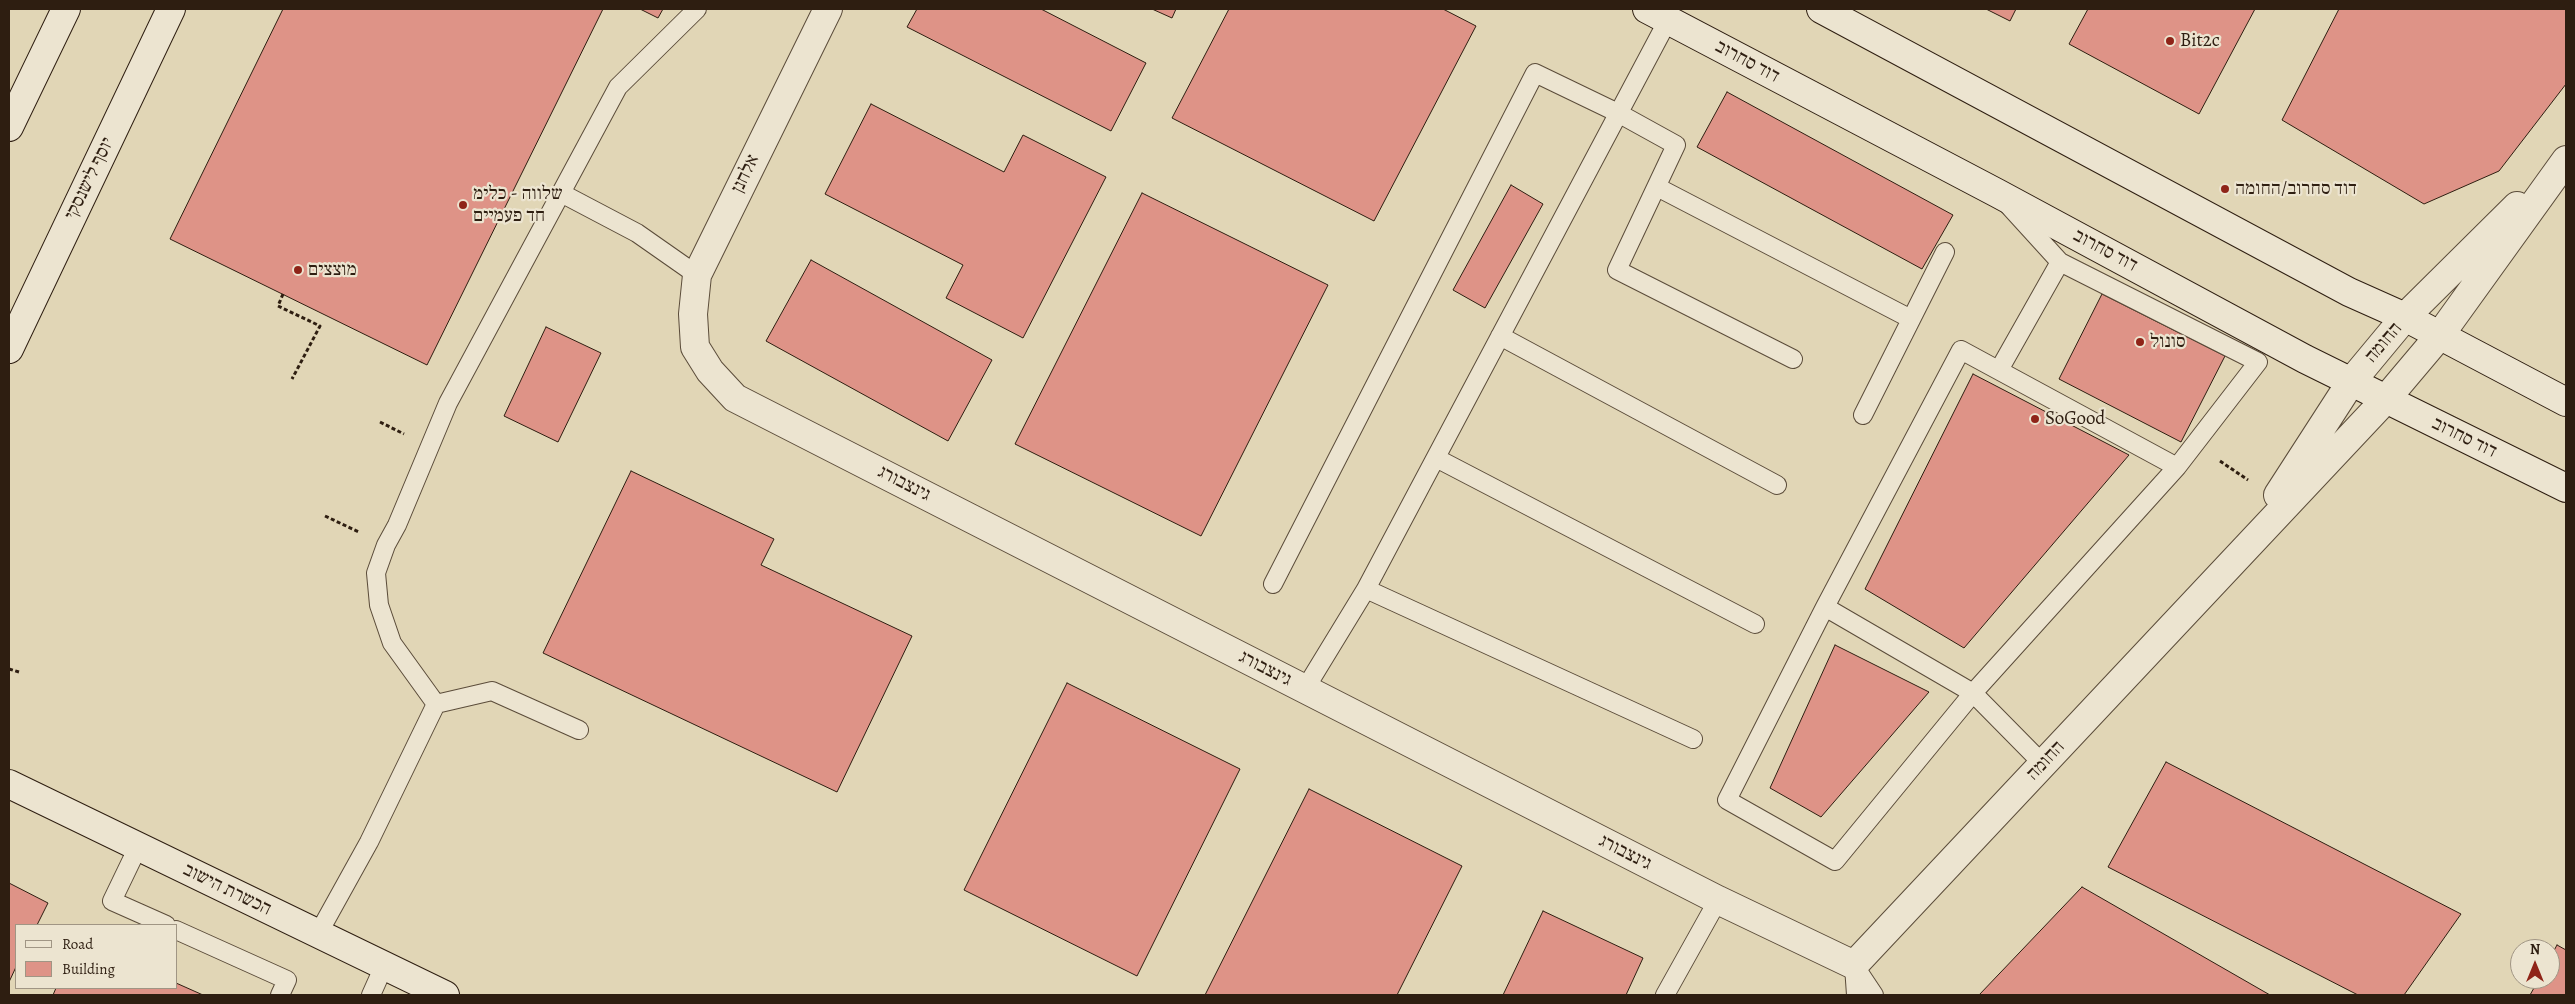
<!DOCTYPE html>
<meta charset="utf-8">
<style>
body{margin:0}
#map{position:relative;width:2575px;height:1004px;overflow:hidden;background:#e1d6b6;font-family:Alegreya,serif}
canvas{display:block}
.frame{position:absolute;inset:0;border:10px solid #2e1e11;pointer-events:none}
.legend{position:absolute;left:15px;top:924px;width:162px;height:65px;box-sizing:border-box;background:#ece4d0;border:1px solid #a09584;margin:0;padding:6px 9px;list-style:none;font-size:15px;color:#2e1e11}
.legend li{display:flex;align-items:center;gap:10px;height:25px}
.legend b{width:25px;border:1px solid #a09584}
.north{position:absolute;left:2510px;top:939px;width:50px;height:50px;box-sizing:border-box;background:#ece4d0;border:1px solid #a09584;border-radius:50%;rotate:0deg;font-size:14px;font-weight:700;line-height:20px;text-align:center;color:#2e1e11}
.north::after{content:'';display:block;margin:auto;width:18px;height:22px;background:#8f2418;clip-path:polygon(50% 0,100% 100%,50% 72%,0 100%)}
</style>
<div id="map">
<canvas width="2575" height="1004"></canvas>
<div class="frame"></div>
<ul class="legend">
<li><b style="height:6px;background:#ece4d0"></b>Road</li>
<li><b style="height:14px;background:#de9387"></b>Building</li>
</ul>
<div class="north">N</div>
</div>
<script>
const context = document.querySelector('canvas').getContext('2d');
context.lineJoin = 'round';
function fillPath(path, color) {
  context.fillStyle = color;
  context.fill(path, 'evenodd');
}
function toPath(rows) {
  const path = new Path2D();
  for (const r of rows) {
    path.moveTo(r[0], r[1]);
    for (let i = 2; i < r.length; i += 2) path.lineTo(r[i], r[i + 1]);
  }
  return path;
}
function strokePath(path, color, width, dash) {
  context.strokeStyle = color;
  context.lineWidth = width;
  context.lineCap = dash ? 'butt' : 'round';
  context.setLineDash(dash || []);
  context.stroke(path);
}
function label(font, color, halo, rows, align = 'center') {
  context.font = font + ' Alegreya,"Frank Ruhl Libre",serif';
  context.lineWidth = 4.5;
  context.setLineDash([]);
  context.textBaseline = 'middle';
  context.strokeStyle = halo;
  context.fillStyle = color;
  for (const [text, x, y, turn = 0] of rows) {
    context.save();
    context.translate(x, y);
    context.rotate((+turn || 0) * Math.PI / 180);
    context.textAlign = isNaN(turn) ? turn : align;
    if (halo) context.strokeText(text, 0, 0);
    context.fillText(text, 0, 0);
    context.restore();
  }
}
const building = toPath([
 [283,9,603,9,427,365,170,239,283,9],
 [640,9,663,9,658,18,640,9],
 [917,9,1041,9,1146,63,1111,131,907,27,917,9],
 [1152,9,1176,9,1172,18,1152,9],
 [1229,9,1443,9,1476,26,1374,221,1172,118,1229,9],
 [1986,9,2016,9,2010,21,1986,9],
 [2088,9,2255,9,2199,114,2069,44,2088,9],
 [2339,9,2566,9,2566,84,2499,171,2424,204,2282,120,2339,9],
 [1727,92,1953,215,1922,269,1697,147,1727,92],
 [871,104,1004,172,1023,135,1106,177,1023,338,946,298,963,265,825,194,871,104],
 [1511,185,1543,204,1485,308,1453,290,1511,185],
 [1142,193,1328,285,1201,536,1015,444,1142,193],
 [811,260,992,360,948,441,766,341,811,260],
 [2102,294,2225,356,2181,442,2059,379,2102,294],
 [546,327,601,353,558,442,504,416,546,327],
 [1973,374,2129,455,1964,648,1865,589,1973,374],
 [631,471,774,539,761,565,912,636,837,792,543,653,631,471],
 [1835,645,1929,692,1821,817,1770,788,1835,645],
 [1067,683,1240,769,1137,976,964,890,1067,683],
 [2166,762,2461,914,2404,995,2358,995,2108,867,2166,762],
 [1309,789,1462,866,1397,995,1205,995,1309,789],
 [9,883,48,903,37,925,16,925,16,967,9,982,9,883],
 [2082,887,2270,995,1979,995,2082,887],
 [1543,911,1643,958,1626,995,1503,995,1543,911],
 [2557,945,2566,950,2566,995,2530,995,2539,979,2550,979,2550,958,2557,945],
 [176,983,203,995,53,995,56,988,176,988,176,983]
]);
fillPath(building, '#de9387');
strokePath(building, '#2e1e11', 1);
const lane = toPath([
 [1657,187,1911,319],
 [561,193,637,233,697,275],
 [2009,206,2060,262],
 [1500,336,1777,485],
 [1961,350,2177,467,1973,693,1835,861,1727,800,1825,607,1961,350],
 [1999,370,2060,262,2258,362,2177,467],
 [1863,415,1945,252],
 [1436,458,1755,624],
 [1273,584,1535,73,1618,113,1676,145,1617,270,1793,359],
 [1366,589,1693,739],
 [1825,607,1973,693,2043,764],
 [1305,689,1366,589,1668,20],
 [436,704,492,691,579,730],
 [138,847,112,901,166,925],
 [176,930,287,980,280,995],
 [318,934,369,842,436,704,392,643,379,605,376,573,386,545,397,525,448,403,618,87,697,9],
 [1854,965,1874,995],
 [1854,966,1856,995],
 [371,995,384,966],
 [1665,995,1718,900]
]);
const street = toPath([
 [828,9,697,275,693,314,695,347,710,371,735,398,1718,900,1854,965,2386,399,2440,335,2566,160],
 [2278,495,2351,382,2405,317,2517,206]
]);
const secondary = toPath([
 [1647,9,1997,193,2305,359,2566,488],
 [1821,9,2349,292,2405,317,2566,402],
 [9,127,66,9],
 [9,349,171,9],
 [9,784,445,995]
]);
strokePath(lane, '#5b4c3a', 20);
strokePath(street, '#5b4c3a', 30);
strokePath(secondary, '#2e1e11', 30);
strokePath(toPath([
 [283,294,278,306,320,326,292,379],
 [380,422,404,434],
 [2220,461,2248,480],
 [325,516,359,532],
 [9,669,19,672]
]), '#2e1e11', 3, [4, 2.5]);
strokePath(lane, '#ece4d0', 18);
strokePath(street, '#ece4d0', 28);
strokePath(secondary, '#ece4d0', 28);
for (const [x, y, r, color] of [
 [2170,41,5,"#8f2418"],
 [2225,189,5,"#8f2418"],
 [463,205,5,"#8f2418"],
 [298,270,5,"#8f2418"],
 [2140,342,5,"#8f2418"],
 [2035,419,5,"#8f2418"]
]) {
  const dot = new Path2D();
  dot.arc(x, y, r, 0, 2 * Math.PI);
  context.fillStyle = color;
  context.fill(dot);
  strokePath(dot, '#ece4d0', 2);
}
label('19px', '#2e1e11', '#ece4d0', [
 ["Bit2c",2180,41],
 ["דוד סחרוב/החומה",2235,189],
 ["שלווה - כלימ",473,194],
 ["חד פעמיים",473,216],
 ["מוצצים",308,270],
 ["סונול",2150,342],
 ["SoGood",2045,419]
], 'left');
label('19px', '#2e1e11', '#ece4d0', [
 ["דוד סחרוב",1747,62,28],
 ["אלחנן",746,174,-64],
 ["יוסף לישנסקי",90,179,-64],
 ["דוד סחרוב",2105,251,28],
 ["החומה",2384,343,-50],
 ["דוד סחרוב",2464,438,26],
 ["גינצבורג",904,484,27],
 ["גינצבורג",1265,669,27],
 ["החומה",2046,761,-47],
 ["גינצבורג",1625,853,27],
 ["הכשרת הישוב",227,890,26]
]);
</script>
